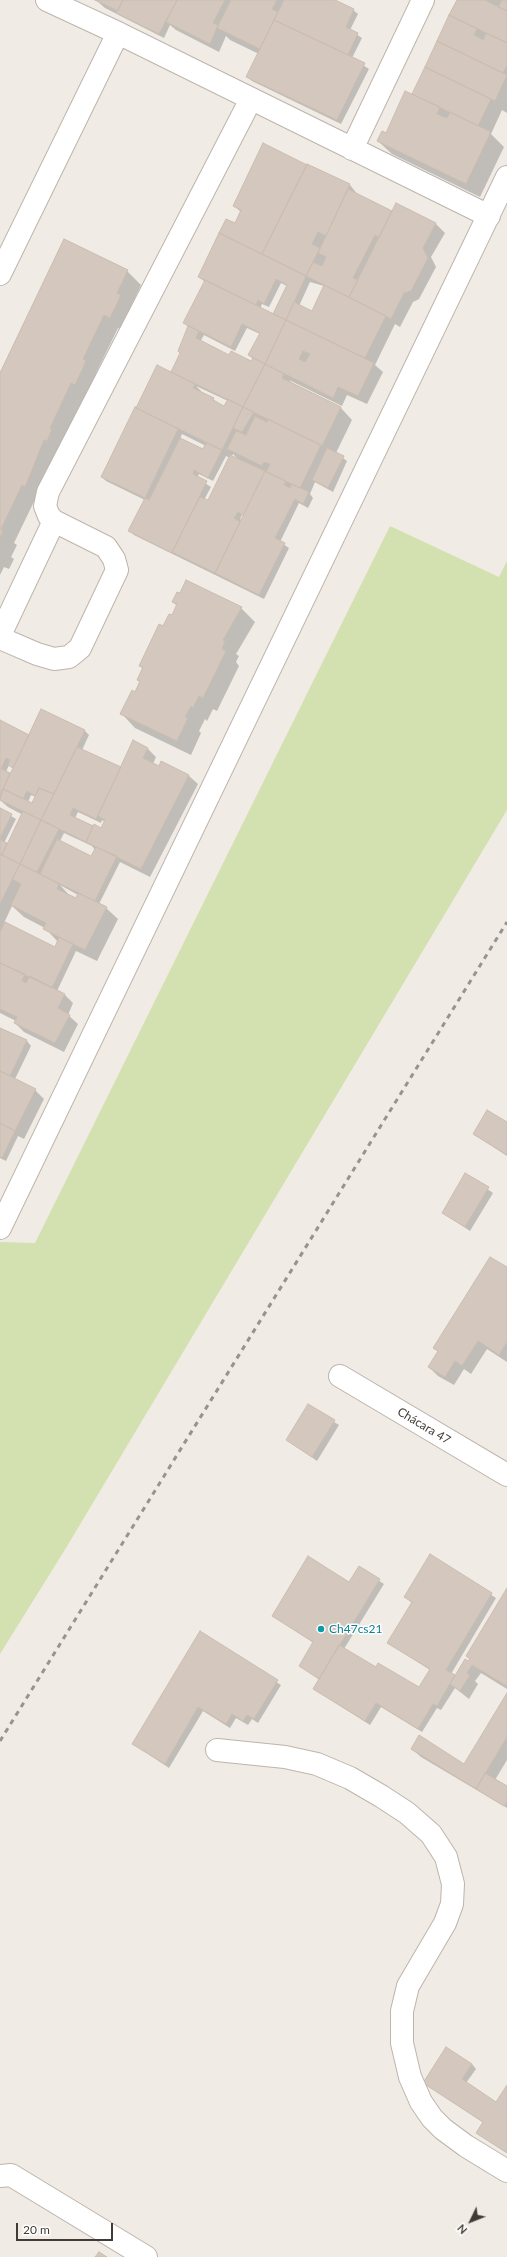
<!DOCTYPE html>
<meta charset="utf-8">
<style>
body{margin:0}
#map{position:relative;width:507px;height:2257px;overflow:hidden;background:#f0ebe5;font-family:Lato,sans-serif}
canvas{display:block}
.north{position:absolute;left:451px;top:2201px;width:40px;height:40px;-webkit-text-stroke:3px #fff;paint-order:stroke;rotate:227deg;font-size:11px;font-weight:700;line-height:16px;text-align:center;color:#423b35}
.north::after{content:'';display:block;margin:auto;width:14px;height:18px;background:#423b35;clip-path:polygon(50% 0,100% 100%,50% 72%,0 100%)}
.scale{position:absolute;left:16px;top:2223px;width:97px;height:18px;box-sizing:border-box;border:2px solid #423b35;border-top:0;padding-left:5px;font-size:12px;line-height:14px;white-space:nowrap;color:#423b35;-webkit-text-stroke:3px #fff;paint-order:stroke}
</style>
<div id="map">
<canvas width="507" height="2257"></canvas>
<div class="north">N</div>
<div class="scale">20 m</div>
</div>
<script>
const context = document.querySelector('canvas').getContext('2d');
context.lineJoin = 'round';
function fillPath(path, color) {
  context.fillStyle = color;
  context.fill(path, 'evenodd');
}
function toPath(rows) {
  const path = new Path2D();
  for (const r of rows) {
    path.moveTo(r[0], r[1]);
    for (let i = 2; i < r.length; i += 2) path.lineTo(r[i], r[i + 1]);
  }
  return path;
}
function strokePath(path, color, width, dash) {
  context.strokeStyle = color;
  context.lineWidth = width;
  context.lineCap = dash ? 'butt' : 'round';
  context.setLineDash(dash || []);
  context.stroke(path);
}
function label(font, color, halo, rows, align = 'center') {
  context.font = font + ' Lato,sans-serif';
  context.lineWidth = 3;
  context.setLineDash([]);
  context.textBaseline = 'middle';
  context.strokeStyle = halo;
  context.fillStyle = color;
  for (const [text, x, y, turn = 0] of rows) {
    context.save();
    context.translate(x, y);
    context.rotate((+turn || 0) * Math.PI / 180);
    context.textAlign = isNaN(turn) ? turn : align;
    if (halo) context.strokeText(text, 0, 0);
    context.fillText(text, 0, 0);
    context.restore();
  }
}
fillPath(toPath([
 [390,526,499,577,507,561,507,810,66,1548,0,1654,0,1242,35,1243]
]), '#d3e1b1');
fillPath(toPath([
 [96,0,333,0,353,10,358,14,350,30,362,38,352,58,369,69,341,124,252,81,248,77,259,54,230,40,226,36,219,52,176,30,170,25,164,38,105,8],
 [458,0,507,0,507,113,502,110,491,134,504,147,480,197,392,154,378,141,386,134,416,97,413,94],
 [307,165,350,185,358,195,392,212,397,204,436,224,445,233,431,257,436,267,419,299,413,302,400,327,395,324,375,365,383,372,367,404,347,395,342,406,289,380,294,385,341,408,352,420,336,453,347,461,333,492,315,482,310,494,313,498,308,508,299,503,280,542,289,548,264,599,134,535,130,531,145,500,106,481,102,477,172,373,181,353,189,327,184,323,205,282,199,277,227,221,235,224,241,212,234,206],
 [310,282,324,286,312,312,299,306],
 [281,283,287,286,274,315,260,309,262,304,269,307],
 [247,328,260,334,249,355,253,359,251,362,229,356,200,342,204,335,235,351],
 [196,386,228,401,225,407,203,393],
 [182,434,206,446,204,451,180,439],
 [233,454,239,460,232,456],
 [226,456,230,458,208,502,204,500,211,487,197,478,199,474,213,481],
 [263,474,265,474,242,520,240,519],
 [64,241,127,271,141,285,131,306,134,309,124,331,118,328,96,373,99,376,89,398,85,396,14,543,17,545,11,557,14,559,9,569,4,567,0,575,0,373],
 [186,582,241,608,255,622,236,654,239,656,236,662,239,666,217,711,213,709,207,721,205,719,199,731,201,733,191,755,135,728,122,714,141,682,138,680,143,669,140,666,172,617,177,606,173,602,180,595],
 [42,710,85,731,89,735,82,750,121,769,147,748,156,757,153,764,159,767,162,762,189,776,198,784,150,877,120,862,99,904,106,908,118,919,97,961,76,951,57,991,65,995,73,1003,68,1015,78,1024,64,1052,24,1032,15,1023,16,1021,0,1013,0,809,16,819,4,843,8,845,23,815,8,807,0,800,0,721,29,736],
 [9,765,14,769,11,774,6,772],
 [31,795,36,797,32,804,28,802],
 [78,812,101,823,102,820,105,822,101,829,75,818],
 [64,833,92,846,95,850,92,857,60,841],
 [60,885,78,895,76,899,70,896],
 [12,906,24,917,45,928,58,942,55,948,4,923],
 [0,1029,27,1041,31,1046,15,1079,35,1090,44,1099,24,1139,18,1136,6,1161,0,1158],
 [507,1123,507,1156,474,1134],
 [466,1174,493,1193,470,1231,443,1213],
 [507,1269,507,1362,487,1349,471,1374,464,1369,454,1385,438,1376,429,1367,438,1351],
 [308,1406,339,1425,317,1461,287,1440],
 [430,1556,496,1598,451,1674,455,1677,468,1662,507,1590,507,1689,481,1673,475,1681,478,1684,469,1699,455,1688,441,1710,437,1708,422,1732,381,1707,370,1725,314,1689,320,1680,300,1665,314,1643,273,1616,349,1583,359,1568,384,1584,344,1649,377,1668,419,1688,430,1670,388,1643,412,1603,405,1597],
 [200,1633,281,1685,258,1723,252,1719,248,1725,236,1718,230,1728,203,1711,169,1768,133,1744],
 [507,1694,507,1760,495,1780,507,1787,507,1808,421,1757,412,1749,464,1765],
 [472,2064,476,2069,466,2083,496,2103,507,2087,507,2153,478,2133,484,2123,424,2083]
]), '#0003');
const building = toPath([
 [95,0,123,0,118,11,95,0],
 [123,0,177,0,159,34,116,13,123,0],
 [177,0,225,0,213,23,218,25,210,44,166,22,177,0],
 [231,0,277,0,272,9,278,12,260,49,217,28,231,0],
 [284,0,335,0,354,9,346,27,358,33,348,55,274,20,284,0],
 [457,0,485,0,507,11,507,43,449,15,457,0],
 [502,0,507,0,507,11,498,7,502,0],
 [449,15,477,29,474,35,483,40,486,33,507,43,507,65,503,73,437,41,449,15],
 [274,20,365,63,337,120,246,77,274,20],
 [437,41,507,75,495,101,425,67,437,41],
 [425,67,491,99,478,126,412,94,425,67],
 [405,91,440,107,437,114,447,118,450,112,491,132,466,184,377,141,382,131,386,133,405,91],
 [263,143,307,165,262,254,219,233,226,219,235,223,241,210,233,206,263,143],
 [307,164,350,184,326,236,318,232,312,244,320,248,306,276,262,254,307,164],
 [348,189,392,211,379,238,375,235,353,278,358,280,349,297,306,276,313,262,322,266,326,257,318,253,348,189],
 [396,203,436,223,423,248,428,258,411,291,404,293,391,319,349,297,396,203],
 [219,233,306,276,286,320,273,314,287,285,276,279,264,304,258,300,256,305,198,277,219,233],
 [64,239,128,270,117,293,121,295,110,318,104,315,83,359,86,361,75,385,71,383,50,428,52,429,47,441,44,440,25,487,22,485,1,529,3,531,0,538,0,373,64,239],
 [205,280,286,320,265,364,248,355,260,333,242,324,231,347,183,323,205,280],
 [324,285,386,316,365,358,286,320,294,302,312,311,324,285],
 [286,320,374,363,358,396,338,387,333,398,265,364,286,320],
 [303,351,310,354,305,362,299,359,303,351],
 [188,326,199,331,196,338,229,355,231,351,251,361,253,358,265,364,243,407,171,372,180,353,178,351,188,326],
 [265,364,284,374,282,378,341,407,322,446,243,407,265,364],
 [157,365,195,384,193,388,214,398,213,400,224,406,228,399,243,407,222,450,136,408,157,365],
 [135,407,178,429,145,498,101,477,135,407],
 [243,407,254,412,242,432,233,428,243,407],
 [255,416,267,422,268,419,321,445,300,488,266,472,270,464,264,462,262,466,227,449,236,431,246,435,255,416],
 [180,438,203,449,206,443,222,450,208,478,194,470,193,474,207,481,172,553,128,531,145,498,149,500,180,438],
 [327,448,344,456,328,488,312,480,327,448],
 [230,455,265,471,243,515,238,512,234,518,240,522,215,573,172,552,200,497,208,500,230,455],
 [265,471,286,481,284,485,290,488,292,484,309,492,303,504,295,499,275,538,285,543,259,595,215,573,265,471],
 [186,580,242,607,223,640,225,641,222,649,226,651,203,698,199,696,193,708,191,706,185,717,188,718,177,741,120,714,132,690,135,692,140,681,137,680,143,667,139,666,159,624,163,626,169,614,172,615,177,604,172,602,177,592,180,593,186,580],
 [41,709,85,730,54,794,39,788,35,796,27,791,23,799,3,789,41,709],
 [0,720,29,735,13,768,8,765,10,760,6,758,1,769,10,773,0,795,0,720],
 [133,740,148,748,143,758,159,766,161,761,189,775,141,869,86,842,94,824,101,828,105,820,98,816,133,740],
 [77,747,121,767,96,819,73,808,70,815,93,826,86,842,41,820,77,747],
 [39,788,54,794,41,820,0,800,3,789,32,803,39,788],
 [0,808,12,814,0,838,0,808],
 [23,811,41,820,20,864,2,855,23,811],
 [41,820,59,829,37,872,20,864,41,820],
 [57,839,91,856,96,847,117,856,95,901,40,874,57,839],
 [0,840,7,843,2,855,0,854,0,840],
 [0,854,20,864,0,904,0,854],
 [20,864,59,884,57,889,76,898,78,893,107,907,85,950,43,929,46,923,11,905,21,884,12,879,20,864],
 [5,922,55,947,59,937,73,944,52,988,0,963,0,932,5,922],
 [0,963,25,974,22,981,26,983,30,976,65,994,58,1008,70,1015,55,1043,14,1023,17,1017,0,1009,0,963],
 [0,1028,27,1040,10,1076,0,1071,0,1028],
 [0,1071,36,1089,15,1131,0,1123,0,1071],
 [487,1110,507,1122,507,1155,473,1134,487,1110],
 [0,1123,15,1131,2,1158,0,1157,0,1123],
 [465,1173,489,1187,465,1227,442,1213,465,1173],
 [490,1257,507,1267,507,1342,499,1355,478,1341,462,1366,455,1361,445,1377,428,1367,438,1351,433,1348,490,1257],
 [308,1404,335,1420,312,1457,286,1440,308,1404],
 [430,1554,492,1593,446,1670,455,1675,437,1706,433,1704,418,1729,376,1703,365,1721,313,1689,339,1645,376,1667,378,1663,419,1687,430,1669,387,1643,412,1602,404,1597,430,1554],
 [308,1556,349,1582,359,1566,380,1579,319,1679,299,1666,313,1642,272,1616,308,1556],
 [507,1588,507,1686,472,1665,467,1673,470,1675,460,1691,450,1684,465,1659,468,1661,470,1659,466,1656,507,1588],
 [200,1631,278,1680,254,1719,247,1715,243,1721,232,1714,226,1724,198,1707,165,1764,132,1744,200,1631],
 [507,1693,507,1737,476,1789,411,1749,419,1735,464,1764,507,1693],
 [485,1773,507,1786,507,1802,504,1806,476,1789,485,1773],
 [446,2047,472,2064,462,2079,496,2102,507,2085,507,2153,476,2133,483,2122,423,2083,446,2047],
 [99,2252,107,2257,95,2257,99,2252]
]);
fillPath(building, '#d4c8be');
strokePath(building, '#cbbcaf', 1);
const street = toPath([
 [47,0,118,33],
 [352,149,423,0],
 [0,274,118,33,489,216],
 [0,635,54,521],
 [0,638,37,654,54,659,69,657,80,648,117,570,114,559,106,547,54,521,49,516,45,506,48,492,251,99],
 [0,1228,507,177],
 [340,1376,507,1475],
 [217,1750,285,1757,317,1764,350,1778,381,1796,407,1813,431,1834,446,1857,453,1884,452,1904,445,1923,408,1986,402,2011,402,2043,410,2077,421,2102,432,2118,443,2129,466,2146,507,2171],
 [0,2176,11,2175,146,2257]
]);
strokePath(street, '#beb4ab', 24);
strokePath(street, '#fff', 22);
strokePath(toPath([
 [0,1741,507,922]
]), '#949494', 3, [5, 5]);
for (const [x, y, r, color] of [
 [321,1629,4,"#0f9aa8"]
]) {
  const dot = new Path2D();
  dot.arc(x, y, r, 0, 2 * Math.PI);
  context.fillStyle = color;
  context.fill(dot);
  strokePath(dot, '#fff', 1.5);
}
label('12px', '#423b35', '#fff', [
 ["Chácara 47",424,1426,31]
]);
label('12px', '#0d838f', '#fff', [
 ["Ch47cs21",329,1629]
], 'left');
</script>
